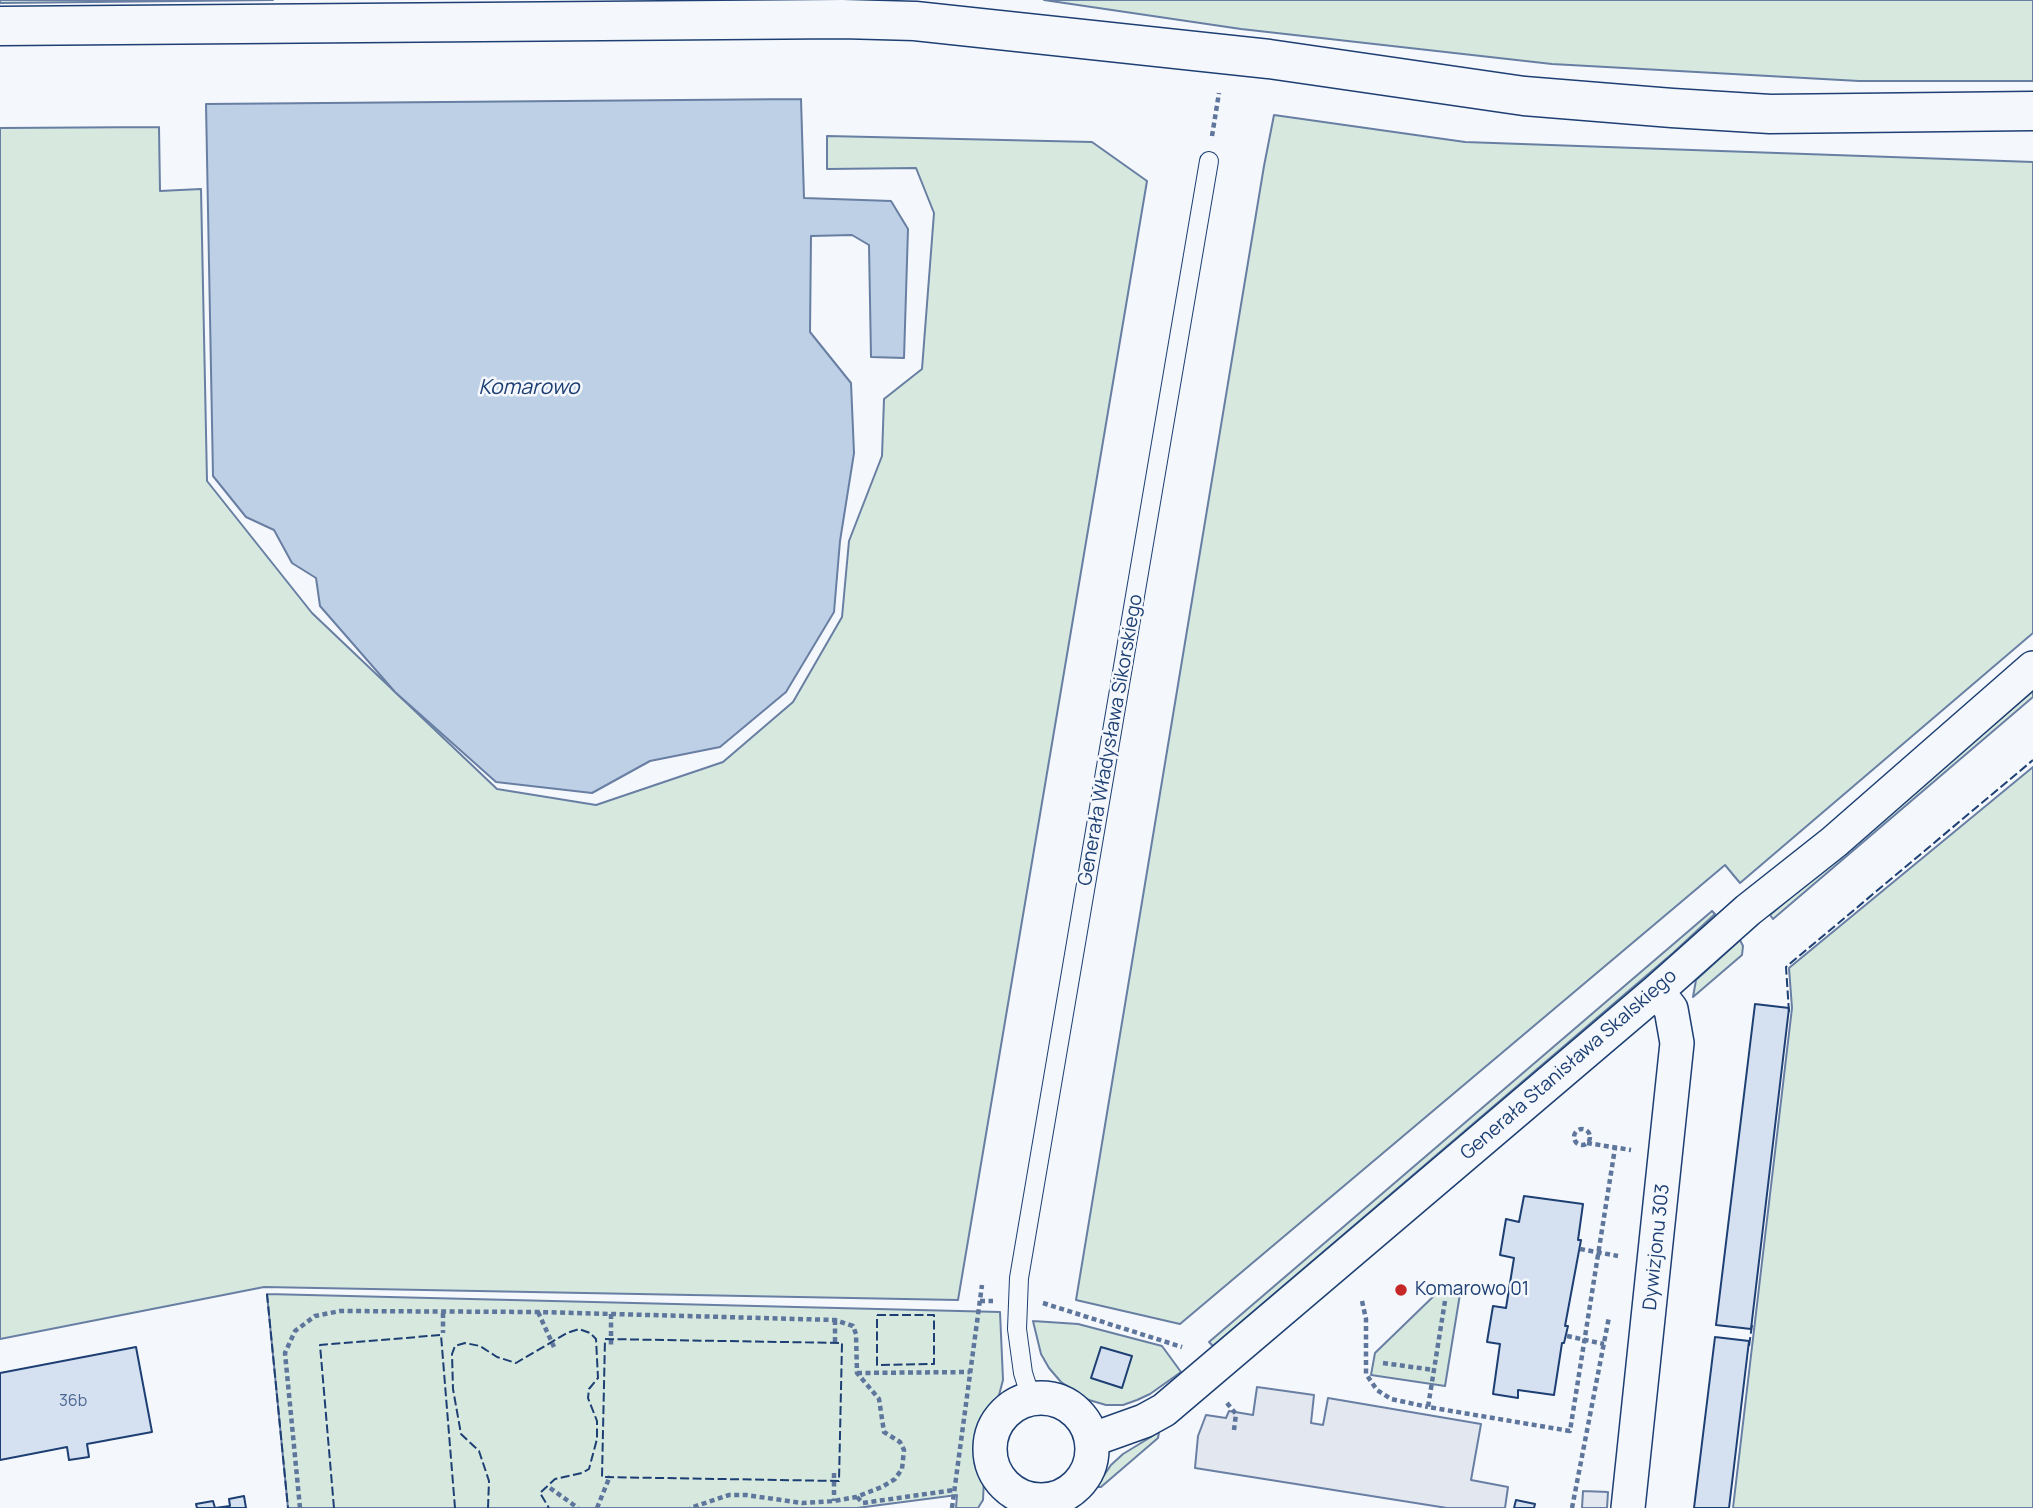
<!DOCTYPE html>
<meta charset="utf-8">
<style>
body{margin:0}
canvas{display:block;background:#f4f7fb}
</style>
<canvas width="2033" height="1508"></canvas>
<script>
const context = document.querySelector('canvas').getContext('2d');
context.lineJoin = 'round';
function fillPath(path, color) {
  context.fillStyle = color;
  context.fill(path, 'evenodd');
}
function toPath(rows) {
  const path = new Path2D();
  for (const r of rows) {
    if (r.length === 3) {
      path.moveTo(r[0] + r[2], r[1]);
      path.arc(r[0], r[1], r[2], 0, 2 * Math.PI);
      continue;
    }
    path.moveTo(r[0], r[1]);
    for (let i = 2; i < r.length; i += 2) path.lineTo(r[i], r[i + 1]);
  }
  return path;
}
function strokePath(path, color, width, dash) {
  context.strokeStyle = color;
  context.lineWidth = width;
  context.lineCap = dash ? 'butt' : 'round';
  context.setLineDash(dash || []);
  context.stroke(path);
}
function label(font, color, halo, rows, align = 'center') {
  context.font = font + ' Manrope,sans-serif';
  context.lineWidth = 5;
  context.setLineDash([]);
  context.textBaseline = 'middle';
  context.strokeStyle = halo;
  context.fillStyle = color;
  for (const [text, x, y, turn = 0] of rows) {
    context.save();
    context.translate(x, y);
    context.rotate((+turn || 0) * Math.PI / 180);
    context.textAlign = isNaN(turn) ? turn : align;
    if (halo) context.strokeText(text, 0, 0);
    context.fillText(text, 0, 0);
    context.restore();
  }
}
const green = toPath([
 [0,0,273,0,0,3,0,0],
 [1044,0,2033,0,2033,81,1859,81,1552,64,1241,29,1044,0],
 [1274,115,1465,142,2033,162,2033,633,1740,883,1725,865,1180,1324,1076,1300,1264,166,1274,115],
 [159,127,160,191,201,189,207,481,312,613,497,789,596,805,723,762,793,702,842,617,849,541,882,456,884,399,922,369,934,213,916,168,827,169,827,136,1092,142,1147,181,958,1300,264,1287,0,1339,0,128,159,127],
 [2033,691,2033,697,1773,919,1770,915,2033,691],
 [2033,767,2033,1508,1733,1508,1792,1008,1789,968,2033,767],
 [1712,911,1715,914,1673,953,1213,1346,1209,1342,1712,911],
 [1740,940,1743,946,1742,955,1693,997,1696,980,1740,940],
 [1440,1290,1460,1294,1445,1386,1371,1375,1375,1353,1440,1290],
 [267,1294,1000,1312,1003,1380,998,1399,982,1425,978,1446,984,1479,983,1500,978,1508,956,1508,957,1495,857,1508,288,1508,267,1294],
 [1033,1321,1078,1324,1162,1346,1181,1372,1150,1394,1137,1400,1123,1405,1106,1405,1089,1400,1061,1382,1049,1368,1041,1354,1033,1321],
 [1159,1432,1158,1438,1101,1487,1096,1487,1111,1465,1123,1454,1159,1432]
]);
fillPath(green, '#d7e8df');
strokePath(green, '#687fa3', 2);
const parking = toPath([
 [1257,1387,1314,1395,1311,1423,1323,1425,1328,1398,1481,1424,1471,1480,1508,1487,1505,1508,1447,1508,1195,1468,1198,1436,1206,1415,1226,1418,1229,1411,1253,1415,1257,1387],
 [1583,1491,1608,1492,1607,1508,1582,1508,1583,1491]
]);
fillPath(parking, '#e3e8f0');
strokePath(parking, '#687fa3', 2);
const water = toPath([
 [801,99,804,198,891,201,908,229,904,358,871,357,869,245,852,235,811,236,810,332,851,383,854,453,840,541,834,612,786,692,720,747,650,761,592,793,496,782,395,692,320,606,316,578,292,563,274,530,246,517,213,476,206,104,801,99]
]);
fillPath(water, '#bed0e5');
strokePath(water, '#687fa3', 2);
const building = toPath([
 [1755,1004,1789,1008,1751,1329,1716,1325,1755,1004],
 [1524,1196,1583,1204,1578,1240,1581,1240,1565,1326,1568,1326,1564,1343,1562,1343,1554,1395,1518,1390,1518,1398,1493,1394,1500,1344,1487,1342,1493,1306,1506,1308,1514,1258,1500,1255,1506,1219,1519,1222,1524,1196],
 [1715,1337,1749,1341,1729,1508,1694,1508,1715,1337],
 [136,1347,152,1432,87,1444,89,1457,69,1460,67,1447,0,1460,0,1373,136,1347],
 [1101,1347,1132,1356,1122,1388,1091,1378,1101,1347],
 [244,1496,246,1508,215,1508,230,1506,229,1499,244,1496],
 [1516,1500,1535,1504,1534,1508,1514,1508,1516,1500],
 [213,1501,215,1508,197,1508,196,1504,213,1501]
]);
fillPath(building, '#d5e0f0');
strokePath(building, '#1d3f73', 2);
const service = toPath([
 [1031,1398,1023,1373,1017,1329,1019,1278,1209,161]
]);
const minor = toPath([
 [1041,1449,51],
 [1091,1440,1144,1421,1164,1410,1657,991,1748,910,1834,842,2033,668],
 [1628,1508,1677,1043,1671,1009,1657,991]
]);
const tertiary = toPath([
 [0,26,842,19,915,21,1269,59,1524,96,1672,108,1770,114,2033,111]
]);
strokePath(service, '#1d3f73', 20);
strokePath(minor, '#1d3f73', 36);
strokePath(tertiary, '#1d3f73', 41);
strokePath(toPath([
 [1212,136,1219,93],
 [1582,1137,8],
 [1587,1143,1631,1150],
 [1580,1249,1618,1256],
 [980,1301,993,1301],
 [1362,1301,1366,1319,1366,1374,1377,1390,1391,1399,1428,1407],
 [1445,1301,1428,1407,1570,1431,1615,1148],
 [1043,1303,1182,1347],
 [538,1312,554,1347],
 [443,1313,443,1333],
 [611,1314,611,1346],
 [835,1320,835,1343],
 [1567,1336,1604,1344],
 [1383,1363,1434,1370],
 [857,1373,970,1372],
 [1227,1403,1236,1414,1234,1430],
 [834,1473,834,1501],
 [550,1488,578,1508],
 [857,1497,863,1503,954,1490],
 [300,1508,285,1353,295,1331,315,1316,340,1311,538,1312,835,1320,853,1326,856,1334,857,1373,879,1399,884,1432,900,1442,904,1450,902,1469,895,1479,882,1487,856,1497,834,1501,802,1503,746,1495,729,1495,690,1508],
 [597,1508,610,1476],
 [952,1508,982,1285],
 [1572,1508,1609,1317]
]), '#5e769c', 4.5, [5, 3.5]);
strokePath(service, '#f4f7fb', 18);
strokePath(minor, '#f4f7fb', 33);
strokePath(tertiary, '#f4f7fb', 38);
strokePath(toPath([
 [1789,1012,1786,967,2033,760],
 [267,1294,288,1508],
 [877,1315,934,1315,934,1364,877,1365,877,1315],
 [605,1339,842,1343,839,1481,602,1477,605,1339],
 [1749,1346,1752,1325],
 [334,1508,320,1345,441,1335,455,1508],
 [488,1508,489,1481,479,1451,461,1434,453,1389,452,1354,455,1346,465,1343,480,1346,497,1357,516,1363,567,1333,579,1329,590,1333,596,1339,598,1378,589,1389,588,1398,597,1421,597,1439,589,1469,582,1473,555,1479,540,1493,549,1508]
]), '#1d3f73', 2, [9, 3.5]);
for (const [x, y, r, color] of [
 [1401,1290,7,"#c62828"]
]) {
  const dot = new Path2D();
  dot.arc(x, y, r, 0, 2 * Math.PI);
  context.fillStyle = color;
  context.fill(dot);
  strokePath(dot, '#f4f7fb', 2.5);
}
label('16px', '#4b6792', null, [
 ["36b",73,1402]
]);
label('19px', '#1d3f73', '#f4f7fb', [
 ["Generała Władysława Sikorskiego",1111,740,-80],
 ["Generała Stanisława Skalskiego",1569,1065,-41],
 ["Dywizjonu 303",1657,1247,-84]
]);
label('19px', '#1d3f73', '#f4f7fb', [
 ["Komarowo 01",1415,1290]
], 'left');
label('italic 21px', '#1d3f73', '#f4f7fb', [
 ["Komarowo",529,388]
]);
</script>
